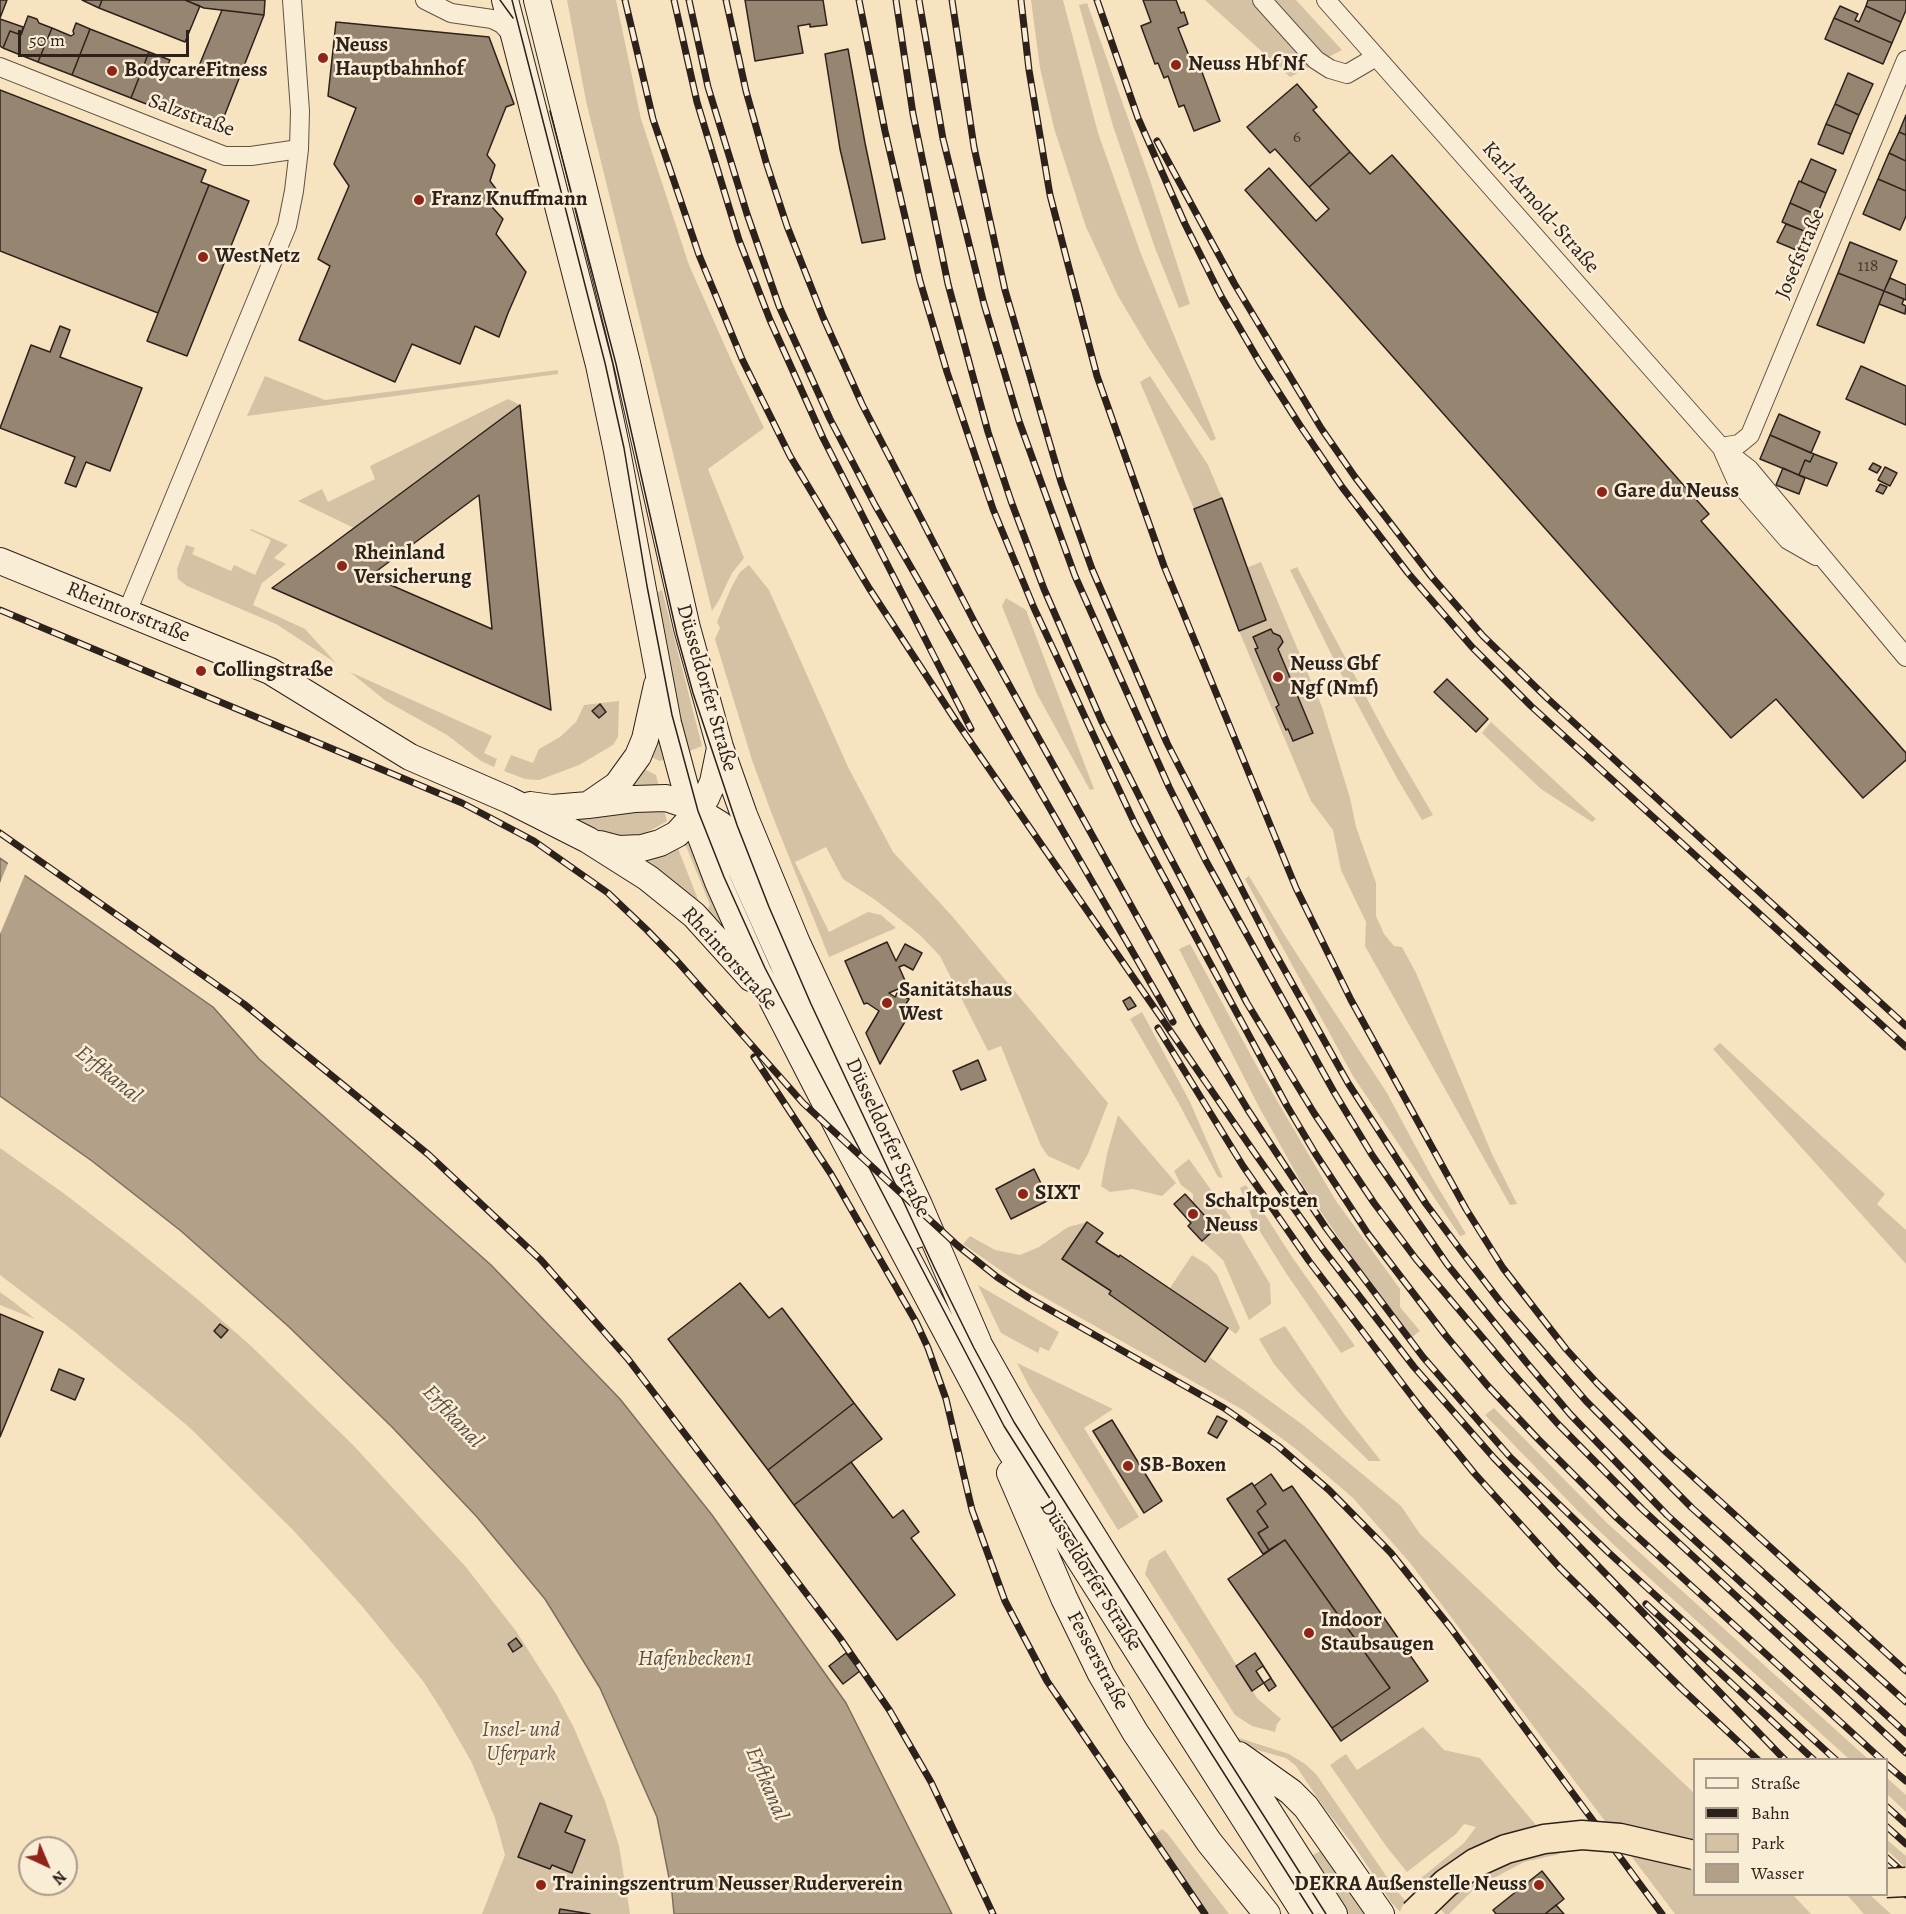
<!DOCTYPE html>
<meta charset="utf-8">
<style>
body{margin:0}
#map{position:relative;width:1906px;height:1914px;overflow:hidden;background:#f7e3c0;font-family:Alegreya,serif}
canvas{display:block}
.legend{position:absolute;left:1693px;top:1758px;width:195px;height:138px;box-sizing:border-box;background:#faedd6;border:2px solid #a89b8c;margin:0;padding:8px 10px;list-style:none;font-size:18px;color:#2d211c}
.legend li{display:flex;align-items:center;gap:12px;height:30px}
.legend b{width:30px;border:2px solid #a89b8c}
.north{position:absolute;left:18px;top:1836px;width:60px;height:60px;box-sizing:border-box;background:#faedd6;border:2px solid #a89b8c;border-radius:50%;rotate:136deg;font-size:16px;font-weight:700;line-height:24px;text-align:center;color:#2d211c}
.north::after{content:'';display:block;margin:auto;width:21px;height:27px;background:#8f2418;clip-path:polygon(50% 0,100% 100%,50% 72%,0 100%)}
.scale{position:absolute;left:18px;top:30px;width:171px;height:27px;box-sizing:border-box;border:3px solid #2d211c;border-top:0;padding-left:8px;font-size:18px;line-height:21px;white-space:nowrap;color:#2d211c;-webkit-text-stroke:4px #faedd6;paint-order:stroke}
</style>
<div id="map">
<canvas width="1906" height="1914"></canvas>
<ul class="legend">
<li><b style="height:8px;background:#faedd6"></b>Straße</li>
<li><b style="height:8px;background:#2d211c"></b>Bahn</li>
<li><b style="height:16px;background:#d5c2a4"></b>Park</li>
<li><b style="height:16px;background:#b2a188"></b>Wasser</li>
</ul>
<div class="north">N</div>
<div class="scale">50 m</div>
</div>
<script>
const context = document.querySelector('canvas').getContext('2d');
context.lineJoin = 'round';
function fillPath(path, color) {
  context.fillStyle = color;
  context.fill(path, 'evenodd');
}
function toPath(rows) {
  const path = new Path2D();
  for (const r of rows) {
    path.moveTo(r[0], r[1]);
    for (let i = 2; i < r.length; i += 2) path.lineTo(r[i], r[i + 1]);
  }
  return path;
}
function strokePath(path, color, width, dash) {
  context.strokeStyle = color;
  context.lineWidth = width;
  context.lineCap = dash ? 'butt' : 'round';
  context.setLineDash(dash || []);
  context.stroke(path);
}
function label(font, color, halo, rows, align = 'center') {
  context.font = font + ' Alegreya,serif';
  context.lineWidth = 5;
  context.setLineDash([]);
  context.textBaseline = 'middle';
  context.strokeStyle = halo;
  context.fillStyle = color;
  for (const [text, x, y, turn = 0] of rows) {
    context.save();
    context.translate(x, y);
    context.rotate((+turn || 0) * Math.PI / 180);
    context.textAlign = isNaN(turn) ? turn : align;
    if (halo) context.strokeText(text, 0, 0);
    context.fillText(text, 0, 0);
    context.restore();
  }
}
fillPath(toPath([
 [567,0,616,0,641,119,689,265,732,362,764,428,708,469,744,558,732,573,719,600,712,611,586,101],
 [1031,0,1063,0,1098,133,1141,254,1216,439,1211,441,1149,348,1118,296,1086,227,1054,128,1040,68],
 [1205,0,1296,0,1342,50,1290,77],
 [1087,3,1150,180,1190,304,1179,308,1155,248,1113,126,1079,5],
 [558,370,558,374,247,416,265,376,325,400],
 [1150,376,1208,465,1222,498,1194,509,1140,382],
 [508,399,520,405,354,528,298,501,322,489,328,502,375,479,370,466],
 [251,529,288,545,274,558,286,564,262,583,253,605,305,629,336,663,276,624,187,586,178,579,177,569,186,545,195,548,192,554,231,571,234,565,255,575,271,540,250,530],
 [1261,562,1322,707,1350,798,1356,827,1376,883,1376,916,1384,934,1394,946,1402,947,1416,973,1492,1154,1517,1204,1510,1205,1365,946,1366,922,1341,870,1333,830,1311,801,1239,631,1266,620,1246,568],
 [749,565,769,590,848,767,893,852,952,916,1108,1103,1088,1154,1079,1170,1048,1156,1041,1146,1001,1046,988,1051,940,956,920,935,905,923,874,899,843,879,826,847,795,862,829,932,868,912,881,915,896,928,829,957,773,817,752,760,715,639,720,628,717,622,731,588,740,572],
 [1297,567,1388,738,1433,815,1422,820,1397,778,1339,670,1290,570],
 [662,590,702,746,687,752,655,594],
 [1006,598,1026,610,1094,789,1090,790,1037,694,1002,606],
 [350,672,492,736,484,753,497,759,494,767,481,761,447,735,386,701],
 [619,701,618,737,613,745,579,765,539,780,525,779,504,771,511,755,533,763,539,749,560,737,576,722,584,705],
 [1491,722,1596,819,1592,822,1541,789,1482,733],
 [658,730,665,759,660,761,647,755],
 [640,767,656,775,659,787,626,789],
 [663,806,667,821,646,833,621,837,599,831,576,819,577,814],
 [688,838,723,921,720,924,707,910,710,905,684,841],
 [677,846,699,902,644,860],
 [1249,876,1287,939,1387,1093,1433,1179,1466,1234,1460,1236,1353,1076,1245,879],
 [1190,944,1259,1070,1336,1201,1400,1289,1400,1307,1420,1331,1412,1337,1356,1263,1302,1184,1259,1107,1179,949],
 [1142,1012,1190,1102,1223,1178,1218,1177,1178,1102,1130,1019],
 [1720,1043,1885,1194,1877,1204,1906,1230,1906,1264,1713,1049],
 [1118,1115,1176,1183,1162,1196,1133,1189,1110,1192,1101,1186,1107,1154],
 [0,1148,66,1195,132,1246,196,1298,250,1345,352,1444,465,1566,516,1631,556,1694,574,1728,605,1801,619,1846,630,1914,482,1914,505,1855,495,1818,471,1761,441,1709,423,1681,361,1605,293,1530,189,1427,75,1332,0,1275],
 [1189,1159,1231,1218,1270,1284,1271,1304,1249,1320,1223,1260,1202,1241,1216,1227,1193,1203,1193,1194,1181,1185,1174,1171],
 [1246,1185,1292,1257,1355,1346,1341,1353,1286,1273,1254,1222,1240,1188],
 [1087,1222,1062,1259,1111,1291,1109,1294,1204,1362,1208,1356,1303,1425,1401,1506,1420,1534,1694,1793,1694,1894,1793,1895,1811,1914,1675,1914,1411,1564,1353,1498,1296,1449,1245,1411,1019,1283,963,1244,970,1236,995,1250,1020,1255,1039,1247,1068,1227],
 [1192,1255,1208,1265,1217,1275,1240,1328,1236,1334,1170,1288],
 [978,1285,1059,1332,1049,1351,1040,1347,1038,1353,1001,1333],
 [0,1292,15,1303,35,1319,0,1305],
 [1285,1326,1344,1414,1381,1461,1369,1461,1298,1392,1274,1364,1259,1339],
 [1017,1363,1113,1409,1084,1428,1139,1517,1118,1530,1030,1388],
 [1494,1408,1607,1523,1868,1759,1849,1759,1646,1575,1578,1511,1485,1415],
 [1165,1550,1257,1698,1281,1719,1277,1724,1275,1732,1252,1726,1235,1715,1145,1574,1149,1560],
 [1423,1727,1444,1750,1480,1758,1560,1854,1524,1862,1475,1888,1449,1914,1445,1914,1415,1883,1464,1843,1476,1827,1464,1824,1456,1834,1407,1872,1386,1846,1330,1765,1346,1754,1357,1770],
 [1233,1736,1289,1754,1305,1764,1316,1774,1396,1890,1417,1914,1402,1914,1391,1902,1355,1847,1323,1806,1296,1766,1286,1758,1243,1746],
 [1886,1777,1906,1795,1906,1812,1887,1794],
 [1162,1829,1167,1833,1229,1914,1209,1914,1155,1834],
 [1886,1839,1906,1856,1906,1868,1887,1850],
 [1322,1850,1364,1914,1347,1914,1311,1856],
 [1847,1895,1870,1895,1891,1914,1864,1914]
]), '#d5c2a4');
const water = toPath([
 [0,858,213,1007,259,1059,491,1265,620,1399,712,1515,846,1703,952,1914,674,1914,672,1893,657,1817,600,1688,545,1599,477,1517,392,1427,288,1326,181,1231,92,1161,0,1096,0,858]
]);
fillPath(water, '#b2a188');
strokePath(water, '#7d6e5d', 1.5);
fillPath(toPath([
 [9,861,26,872,0,934,0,883]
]), '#f7e3c0');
const building = toPath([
 [0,0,7,0,0,18,0,0],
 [82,0,102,0,99,8,82,0],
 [102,0,185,0,200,6,185,42,99,8,102,0],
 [185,0,265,0,264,15,204,8,185,0],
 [745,0,823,0,827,25,810,27,810,24,798,26,803,53,755,61,745,0],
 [1143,0,1176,0,1181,13,1184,12,1188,24,1178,28,1193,66,1199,64,1220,121,1194,131,1184,105,1179,107,1168,76,1164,78,1158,63,1155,64,1141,26,1151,22,1143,0],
 [1868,0,1906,0,1906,10,1901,22,1866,6,1868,0],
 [1840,6,1858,14,1855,20,1859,22,1866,6,1901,22,1892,43,1834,18,1840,6],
 [222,10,264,15,218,132,131,98,149,52,170,60,167,67,194,78,222,10],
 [28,16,37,19,39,23,52,28,38,62,3,48,10,31,21,35,28,16],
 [1834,18,1892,43,1883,64,1825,39,1834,18],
 [0,19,23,27,21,35,10,31,3,48,0,46,0,19],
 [336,22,489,37,514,104,506,107,487,155,495,165,490,181,499,193,492,207,503,219,496,234,526,272,508,313,499,337,475,326,460,364,412,344,395,382,299,340,330,266,318,259,349,186,334,164,356,108,328,96,336,22],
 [76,23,90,29,72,75,38,62,52,28,71,36,74,34,73,31,76,23],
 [90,29,149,52,131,98,72,75,90,29],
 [848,49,865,143,885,239,862,243,840,149,825,54,848,49],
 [1848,73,1873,84,1859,115,1835,104,1848,73],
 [1297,84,1317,107,1313,110,1350,152,1309,187,1275,149,1270,153,1247,127,1297,84],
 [0,90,206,170,201,182,209,185,158,313,0,251,0,90],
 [1835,104,1859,115,1851,134,1826,124,1835,104],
 [1906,115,1906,135,1899,132,1906,115],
 [1826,124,1851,134,1843,154,1818,144,1826,124],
 [1899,132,1906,135,1906,161,1889,153,1899,132],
 [1350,152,1370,174,1392,155,1709,514,1701,521,1906,753,1906,760,1863,798,1776,699,1731,738,1245,190,1269,168,1316,221,1329,209,1309,187,1350,152],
 [1889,153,1906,161,1906,191,1878,179,1889,153],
 [1811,159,1836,170,1826,193,1801,182,1811,159],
 [1878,179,1906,191,1906,216,1900,230,1863,214,1878,179],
 [1799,181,1826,193,1817,215,1790,203,1799,181],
 [209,185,249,201,187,356,147,341,209,185],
 [1790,203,1817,215,1809,233,1782,222,1790,203],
 [1786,224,1809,233,1801,252,1777,242,1786,224],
 [1850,242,1897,261,1884,291,1838,273,1850,242],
 [1838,273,1884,291,1864,343,1817,325,1838,273],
 [1890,278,1906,285,1906,300,1884,291,1890,278],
 [1884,291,1904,299,1902,304,1906,306,1905,314,1879,304,1884,291],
 [60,326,70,330,60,357,142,388,110,471,86,462,76,487,65,483,75,457,0,428,31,345,50,352,60,326],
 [1861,366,1906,386,1906,425,1846,399,1861,366],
 [520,405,551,710,272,588,319,554,520,405],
 [479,495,492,629,370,576,479,495],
 [1779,414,1820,432,1811,453,1770,435,1779,414],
 [1770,435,1814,454,1810,462,1805,460,1799,475,1760,459,1770,435],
 [1814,454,1837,463,1827,486,1799,475,1805,460,1810,462,1814,454],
 [1873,463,1881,467,1877,473,1869,469,1873,463],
 [1885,467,1897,473,1890,486,1878,480,1885,467],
 [1783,468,1805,478,1799,494,1776,485,1783,468],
 [1880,484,1887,487,1883,494,1876,491,1880,484],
 [1222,498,1266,620,1239,631,1194,509,1222,498],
 [1271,629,1273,633,1280,636,1283,642,1278,649,1313,733,1293,741,1288,729,1286,730,1276,707,1279,705,1255,649,1258,648,1253,637,1271,629],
 [1447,679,1488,719,1476,732,1434,692,1447,679],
 [600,704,606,712,599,718,592,711,600,704],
 [887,942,896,961,905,944,922,953,913,970,904,965,899,967,907,985,889,993,895,997,897,993,909,999,906,1004,913,1008,880,1064,866,1033,879,1011,867,1003,864,1004,845,961,887,942],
 [1130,997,1136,1006,1128,1010,1123,1001,1130,997],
 [978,1060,986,1080,961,1090,953,1071,978,1060],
 [1034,1169,1049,1200,1011,1219,996,1189,1034,1169],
 [1185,1194,1216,1228,1202,1241,1188,1226,1191,1223,1174,1204,1185,1194],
 [1087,1222,1103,1233,1096,1242,1119,1257,1120,1255,1228,1328,1205,1362,1109,1294,1111,1291,1062,1259,1087,1222],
 [740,1283,769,1318,782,1308,854,1403,768,1470,668,1339,740,1283],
 [0,1314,43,1332,0,1437,0,1314],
 [220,1324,228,1330,221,1338,214,1331,220,1324],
 [59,1369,84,1379,75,1400,51,1390,59,1369],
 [854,1403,882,1439,794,1505,768,1470,854,1403],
 [1217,1416,1227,1421,1217,1438,1208,1433,1217,1416],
 [1112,1420,1162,1501,1144,1513,1093,1431,1112,1420],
 [851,1462,893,1518,903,1510,919,1532,911,1538,955,1595,897,1640,794,1505,851,1462],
 [1271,1474,1283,1491,1292,1486,1428,1681,1341,1741,1332,1728,1390,1688,1285,1540,1269,1550,1258,1533,1268,1527,1257,1511,1266,1504,1254,1486,1271,1474],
 [1252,1483,1266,1504,1257,1511,1268,1527,1258,1533,1269,1550,1263,1554,1227,1499,1252,1483],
 [1285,1540,1390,1688,1332,1728,1228,1579,1285,1540],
 [516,1638,522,1646,513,1652,508,1644,516,1638],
 [846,1653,860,1671,843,1684,829,1666,846,1653],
 [1255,1653,1271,1678,1252,1691,1236,1666,1255,1653],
 [1263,1666,1276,1686,1269,1691,1256,1671,1263,1666],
 [540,1803,572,1816,565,1832,585,1840,572,1873,552,1865,550,1869,518,1857,540,1803],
 [1542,1871,1564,1899,1545,1914,1496,1914,1493,1910,1542,1871],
 [1556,1905,1564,1914,1545,1914,1556,1905],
 [560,1909,590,1914,559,1914,560,1909]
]);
fillPath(building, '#968671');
strokePath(building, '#2d211c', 1.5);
const minor = toPath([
 [425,0,451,13,492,19,502,24,514,37],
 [1262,0,1316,60,1330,69,1347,74,1376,57],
 [1326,0,1721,447,1749,469,1906,657],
 [0,67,225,156,251,156,299,149],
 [1721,447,1739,444,1750,435,1906,60],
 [1723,451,1736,480,1788,540,1816,556],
 [127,612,287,226,294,191,299,149,300,111,292,0]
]);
const secondary = toPath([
 [505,0,599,365,617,451,668,723,693,816,718,882,759,974,846,1143,1006,1444,1305,1914],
 [537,0,627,363,687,628,720,747,744,815,797,943,919,1205,978,1342],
 [0,561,270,671,410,757,509,800,588,840,648,878,694,915,751,978],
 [530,805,552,808,588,805,617,785,638,756,645,739,657,685],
 [588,805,634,799,666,798,690,806,721,825,831,1070,884,1178,916,1235],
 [600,844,619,849,642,848,660,843,677,834,698,811,706,798,713,782,720,748],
 [970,1329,1027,1430,1111,1565,1334,1914],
 [1010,1473,1064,1598,1101,1674,1135,1732,1209,1842,1267,1914],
 [1239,1755,1291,1792,1306,1807,1381,1914]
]);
strokePath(minor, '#605245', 20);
strokePath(secondary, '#2d211c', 28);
strokePath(minor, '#faedd6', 18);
strokePath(secondary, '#faedd6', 26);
strokePath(toPath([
 [500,0,513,18],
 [512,0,605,363,624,448,647,586,672,715,698,811,724,877,765,968,1004,1426,1313,1914],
 [550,111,616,364,677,635,693,693,737,825,769,907,811,1004,935,1269,974,1348,1014,1422,1326,1914]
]), '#2d211c', 1.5);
const rail = toPath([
 [625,0,653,119,699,255,742,359,790,456,869,588,956,721,1254,1152,1322,1248,1414,1367,1494,1458,1785,1760],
 [674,0,697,102,739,240,770,320,823,438,971,729],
 [689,0,708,87,747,214,779,306,830,419,875,505,1173,1022],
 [726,0,746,91,766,162,787,226,823,317,862,404,976,625,1197,1025,1248,1110,1326,1228,1423,1357,1510,1457,1608,1552,1836,1760],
 [859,0,885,131,920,281,947,372,993,509,1034,608,1135,824,1287,1106,1315,1153,1368,1234,1446,1336,1487,1385,1538,1439,1617,1518,1882,1760],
 [896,0,913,114,948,284,988,432,1011,501,1044,589,1102,722,1160,838,1247,1003,1314,1113,1374,1203,1416,1259,1509,1369,1557,1423,1642,1509,1906,1753],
 [919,0,943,139,984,304,1019,421,1075,576,1169,787,1206,861,1334,1092,1372,1155,1447,1264,1526,1362,1570,1414,1667,1515,1906,1733],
 [952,0,974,147,1005,290,1061,482,1092,569,1167,743,1270,944,1348,1083,1426,1204,1462,1252,1502,1304,1586,1401,1692,1508,1906,1702],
 [1021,0,1029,70,1050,195,1097,376,1164,566,1296,888,1351,1000,1466,1209,1503,1268,1566,1349,1597,1383,1666,1452,1906,1671],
 [1097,0,1138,118,1185,224,1221,296,1260,363,1299,424,1342,487,1408,573,1472,647,1531,706,1906,1047],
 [1157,141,1234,283,1321,428,1355,477,1431,576,1483,636,1547,698,1906,1026],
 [0,610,462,803,534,841,608,893,647,930,677,961,803,1103,957,1245,997,1277,1029,1298,1224,1408,1278,1446,1329,1490,1391,1553,1450,1627,1662,1914],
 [0,833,244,1004,429,1155,541,1260,628,1359,840,1638,890,1711,931,1782,993,1914],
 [1158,1028,1243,1166,1309,1261,1420,1407,1475,1474,1560,1568,1682,1689,1758,1760],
 [754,1057,831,1174,916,1322,928,1348,946,1399,972,1510,1005,1601,1047,1681,1205,1914],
 [1646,1604,1814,1760],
 [1886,1764,1906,1781],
 [1886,1806,1906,1824],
 [1886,1826,1906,1844],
 [1886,1857,1906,1875],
 [1886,1877,1906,1895]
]);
strokePath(rail, '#2d211c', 7);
strokePath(rail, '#faedd6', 4.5, [14]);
const primaryBridge = toPath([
 [1886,1883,1906,1882],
 [1414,1914,1446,1883,1475,1863,1506,1849,1544,1839,1582,1835,1620,1838,1694,1855]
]);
strokePath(primaryBridge, '#2d211c', 31, []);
strokePath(primaryBridge, '#f7e3c0', 28);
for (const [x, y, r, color] of [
 [323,58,6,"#8f2418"],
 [1176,65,6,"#8f2418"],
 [112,71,6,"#8f2418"],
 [419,200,6,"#8f2418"],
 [203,257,6,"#8f2418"],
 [1602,492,6,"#8f2418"],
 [342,566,6,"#8f2418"],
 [201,671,6,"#8f2418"],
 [1278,677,6,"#8f2418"],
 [887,1003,6,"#8f2418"],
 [1023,1194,6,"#8f2418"],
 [1193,1214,6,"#8f2418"],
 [1128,1466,6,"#8f2418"],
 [1309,1633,6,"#8f2418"],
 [541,1885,6,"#8f2418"],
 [1539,1885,6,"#8f2418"]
]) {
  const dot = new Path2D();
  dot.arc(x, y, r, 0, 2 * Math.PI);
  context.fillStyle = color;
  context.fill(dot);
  strokePath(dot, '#faedd6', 2);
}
label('18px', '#473a31', null, [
 ["6",1297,138],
 ["118",1868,267]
]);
label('bold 21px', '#2d211c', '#faedd6', [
 ["Neuss",335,46],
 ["Hauptbahnhof",335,70],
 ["Neuss Hbf Nf",1188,65],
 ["BodycareFitness",124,71],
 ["Franz Knuffmann",431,200],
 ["WestNetz",215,257],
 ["Gare du Neuss",1614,492],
 ["Rheinland",354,554],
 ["Versicherung",354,578],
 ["Neuss Gbf",1290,665],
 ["Ngf (Nmf)",1290,689],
 ["Collingstraße",213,671],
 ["Sanitätshaus",899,991],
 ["West",899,1015],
 ["SIXT",1035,1194],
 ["Schaltposten",1205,1202],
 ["Neuss",1205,1226],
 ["SB-Boxen",1140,1466],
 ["Indoor",1321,1621],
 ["Staubsaugen",1321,1645],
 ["Trainingszentrum Neusser Ruderverein",553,1885],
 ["DEKRA Außenstelle Neuss",1527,1885,"right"]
], 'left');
label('21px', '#2d211c', '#faedd6', [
 ["Salzstraße",191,116,20],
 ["Karl-Arnold-Straße",1540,208,49],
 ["Josefstraße",1801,254,-67],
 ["Rheintorstraße",128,613,22],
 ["Düsseldorfer Straße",706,688,74],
 ["Rheintorstraße",729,959,48],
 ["Düsseldorfer Straße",887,1138,65],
 ["Düsseldorfer Straße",1090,1576,58],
 ["Fesserstraße",1097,1661,62]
]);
label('italic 21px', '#5f5145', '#faedd6', [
 ["Insel- und",521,1731],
 ["Uferpark",521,1755]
]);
label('italic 22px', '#5c4e42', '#faedd6', [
 ["Erftkanal",108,1075,39],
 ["Erftkanal",452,1417,47],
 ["Hafenbecken 1",695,1660],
 ["Erftkanal",766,1784,67]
]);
</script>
